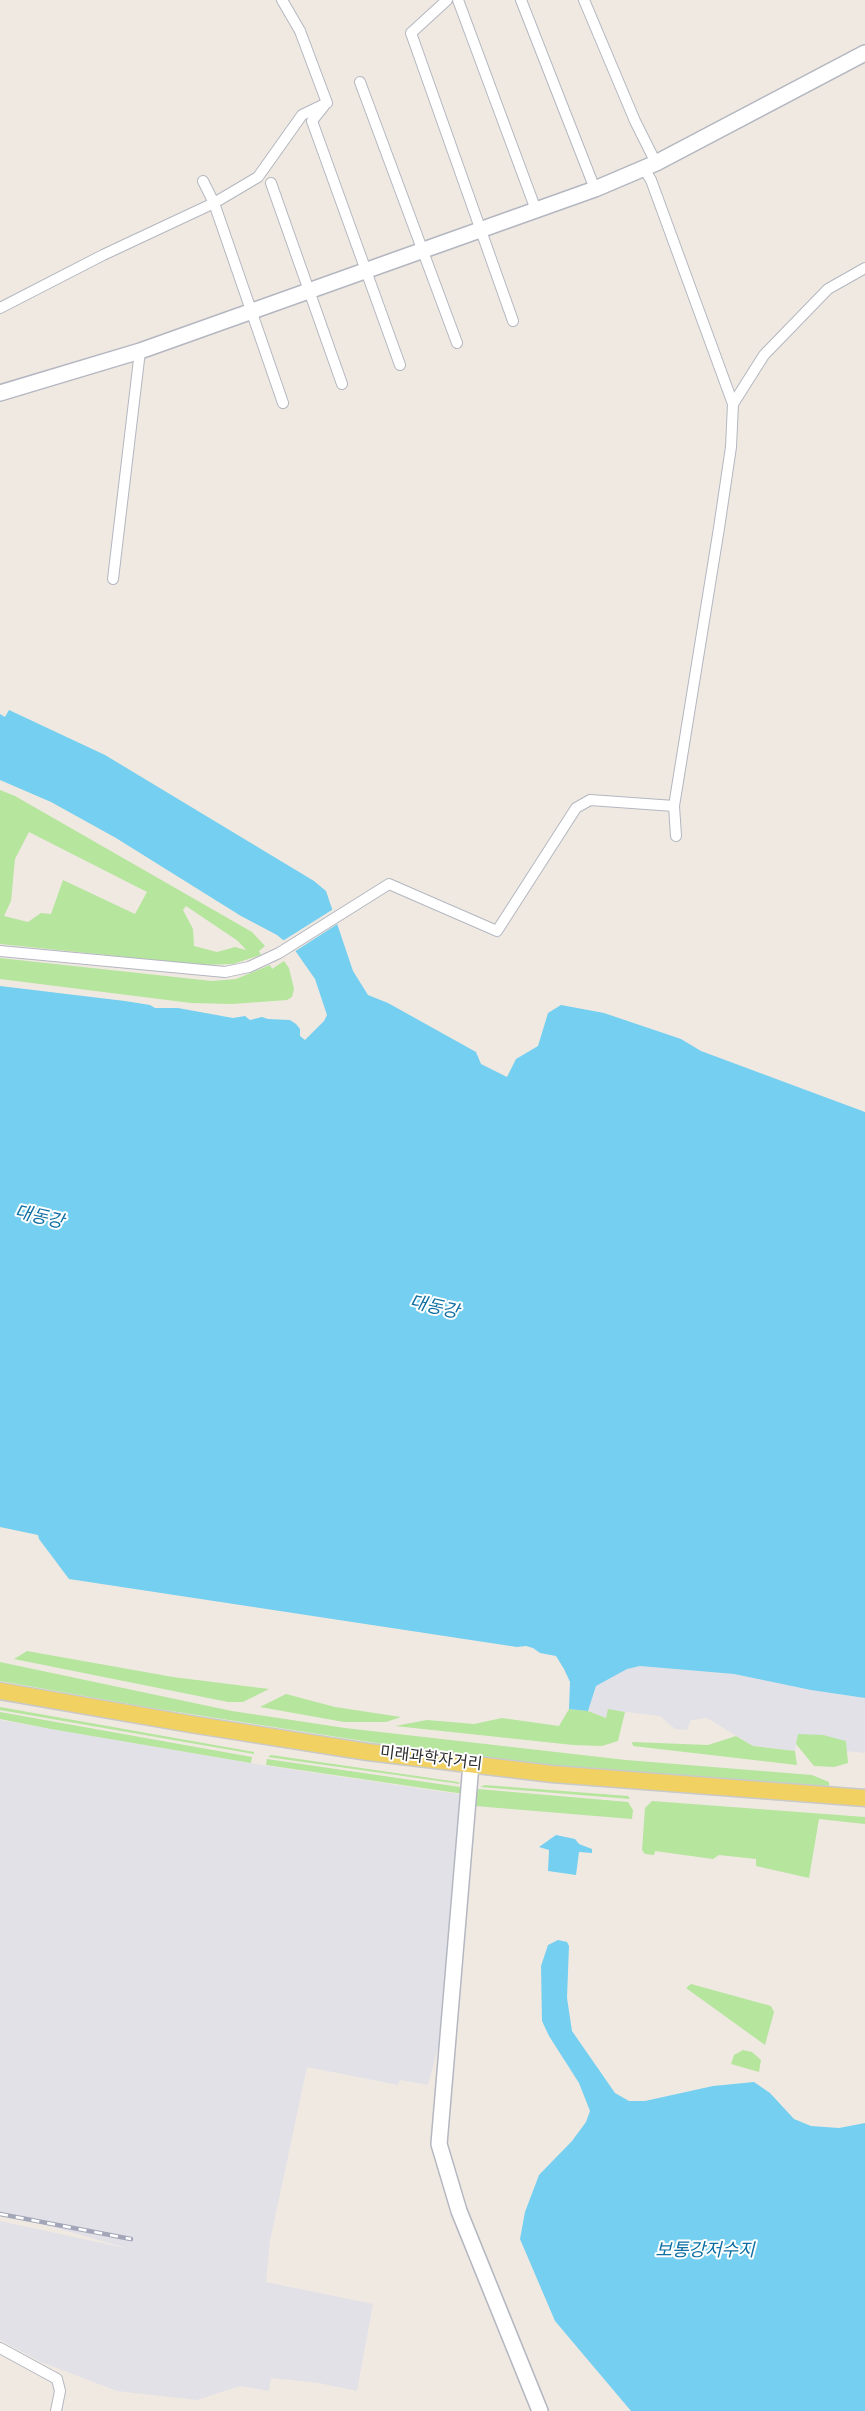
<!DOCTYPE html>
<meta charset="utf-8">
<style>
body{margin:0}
canvas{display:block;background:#efe9e1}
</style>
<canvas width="865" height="2411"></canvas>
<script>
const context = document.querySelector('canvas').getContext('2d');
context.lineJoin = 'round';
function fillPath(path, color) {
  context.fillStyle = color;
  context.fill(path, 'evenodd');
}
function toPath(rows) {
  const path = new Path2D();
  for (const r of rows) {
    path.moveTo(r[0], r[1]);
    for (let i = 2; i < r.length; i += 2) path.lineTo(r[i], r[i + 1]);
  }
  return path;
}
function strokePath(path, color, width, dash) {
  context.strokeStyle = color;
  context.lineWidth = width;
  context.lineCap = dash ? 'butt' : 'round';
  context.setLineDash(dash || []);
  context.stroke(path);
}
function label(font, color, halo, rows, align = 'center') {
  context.font = font + ' Poppins,"Noto Sans KR",sans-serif';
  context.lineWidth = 4;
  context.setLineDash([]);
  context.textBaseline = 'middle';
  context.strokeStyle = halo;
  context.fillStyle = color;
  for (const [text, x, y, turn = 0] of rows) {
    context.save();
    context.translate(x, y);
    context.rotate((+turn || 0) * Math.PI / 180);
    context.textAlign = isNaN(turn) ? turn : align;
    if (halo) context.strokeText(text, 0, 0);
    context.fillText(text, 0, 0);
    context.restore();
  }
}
fillPath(toPath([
 [640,1666,734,1674,811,1690,865,1698,865,1753,846,1751,798,1734,795,1751,753,1746,707,1718,691,1720,687,1730,675,1729,660,1716,609,1710,607,1718,588,1711,596,1686,627,1669],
 [0,1720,262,1765,464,1795,443,2029,428,2085,400,2080,398,2085,307,2067,270,2241,266,2282,373,2304,357,2391,319,2383,271,2378,269,2391,240,2386,197,2400,117,2391,41,2362,0,2340,0,2221,130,2249,0,2212]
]), '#e3e1e8');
fillPath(toPath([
 [0,790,15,796,252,932,265,946,259,951,261,955,233,964,203,965,0,944],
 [29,832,147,892,135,914,63,880,51,914,41,913,28,922,4,916,11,901,15,859],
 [186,906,238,941,246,950,235,947,217,952,194,946,193,929,183,910],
 [0,958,212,981,236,979,270,965,272,969,284,961,289,968,294,989,292,997,287,1000,232,1004,191,1003,0,979],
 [27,1651,173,1677,269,1689,243,1702,228,1702,14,1659],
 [0,1662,232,1711,345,1728,626,1760,812,1775,829,1782,829,1786,551,1766,408,1748,152,1708,0,1681],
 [286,1694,335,1707,401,1717,386,1722,344,1722,260,1707],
 [0,1707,254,1752,254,1754,0,1710],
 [569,1709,588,1711,606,1718,608,1709,625,1712,618,1741,602,1746,573,1745,395,1726,427,1720,474,1724,502,1718,559,1726],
 [0,1712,252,1757,251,1763,51,1729,0,1719],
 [798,1734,823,1735,846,1741,848,1763,834,1767,814,1766,796,1744],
 [736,1736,753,1746,795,1751,797,1765,633,1746,632,1742,708,1745],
 [271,1755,458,1782,460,1784,268,1757],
 [267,1759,460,1787,464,1794,266,1765],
 [485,1785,628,1796,630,1799,480,1787],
 [478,1789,628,1802,633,1810,632,1819,475,1806],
 [652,1801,865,1817,865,1824,819,1819,809,1878,756,1866,756,1859,719,1855,713,1859,655,1851,654,1855,645,1854,642,1850,645,1808],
 [691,1984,771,2006,774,2012,765,2045,686,1988],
 [743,2050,752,2052,761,2060,759,2072,731,2064,734,2055]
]), '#b6e59e');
fillPath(toPath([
 [9,710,105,755,314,881,326,891,353,971,368,995,388,1003,476,1052,481,1064,507,1077,516,1059,538,1046,548,1013,561,1005,604,1013,681,1039,701,1051,865,1112,865,1698,811,1690,734,1674,640,1666,627,1669,596,1686,588,1711,569,1709,570,1682,564,1669,556,1656,540,1653,533,1648,526,1646,517,1647,69,1579,39,1539,38,1535,0,1527,0,986,125,1001,150,1005,155,1008,178,1008,233,1018,245,1016,250,1020,262,1017,268,1019,290,1020,296,1024,300,1029,300,1036,305,1040,324,1021,327,1015,315,979,294,949,277,935,241,916,116,838,51,802,0,780,0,714,5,717],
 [556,1835,575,1839,579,1844,592,1849,592,1853,579,1852,576,1875,548,1871,549,1850,539,1847],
 [558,1940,567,1942,569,1946,567,1998,572,2031,615,2093,629,2101,645,2101,713,2086,754,2082,770,2093,794,2119,811,2126,839,2128,865,2123,865,2411,631,2411,555,2321,520,2239,525,2212,539,2175,572,2141,586,2122,590,2111,579,2083,549,2036,542,2021,541,1966,548,1945]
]), '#75cff0');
fillPath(toPath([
 [335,908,339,923,294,952,281,942]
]), '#efe9e1');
const street = toPath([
 [282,0,300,31,327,103],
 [447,0,411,33,513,321],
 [458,0,536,210],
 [521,0,595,189],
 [584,0,635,121,656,163],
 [360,82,457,343],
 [324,106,312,121,400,365],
 [644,169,651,180,733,404,731,447,719,528,674,806,676,836],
 [203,181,214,203,283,403],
 [271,183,342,384],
 [0,308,103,255,214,203,258,177,302,115,327,103],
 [733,404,764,355,828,289,865,268],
 [113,579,140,351],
 [0,951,225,972,249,967,279,953,389,884,497,931,576,808,590,800,674,806],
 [0,2348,57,2379,60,2391,56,2411]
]);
const secondary = toPath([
 [0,393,140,351,595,189,656,163,865,53],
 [471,1764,439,2144,459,2211,540,2411]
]);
const primary = toPath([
 [0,1691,190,1724,368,1752,552,1774,865,1798]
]);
strokePath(street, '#b4b7c1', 12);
strokePath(secondary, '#b4b7c1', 18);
strokePath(primary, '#c9c9c9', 19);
strokePath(street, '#fff', 10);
strokePath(secondary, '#fff', 15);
strokePath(primary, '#f2d163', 16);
const rail = toPath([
 [0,2214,131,2239]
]);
strokePath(rail, '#a3a6b8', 4.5);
strokePath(rail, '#fff', 2.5, [8]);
label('16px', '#2e2e2e', '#fff', [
 ["미래과학자거리",431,1759,7]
]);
label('italic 18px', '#0d6fa3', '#fff', [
 ["대동강",39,1218,13],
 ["대동강",434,1308,13],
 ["보통강저수지",705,2251]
]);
</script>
